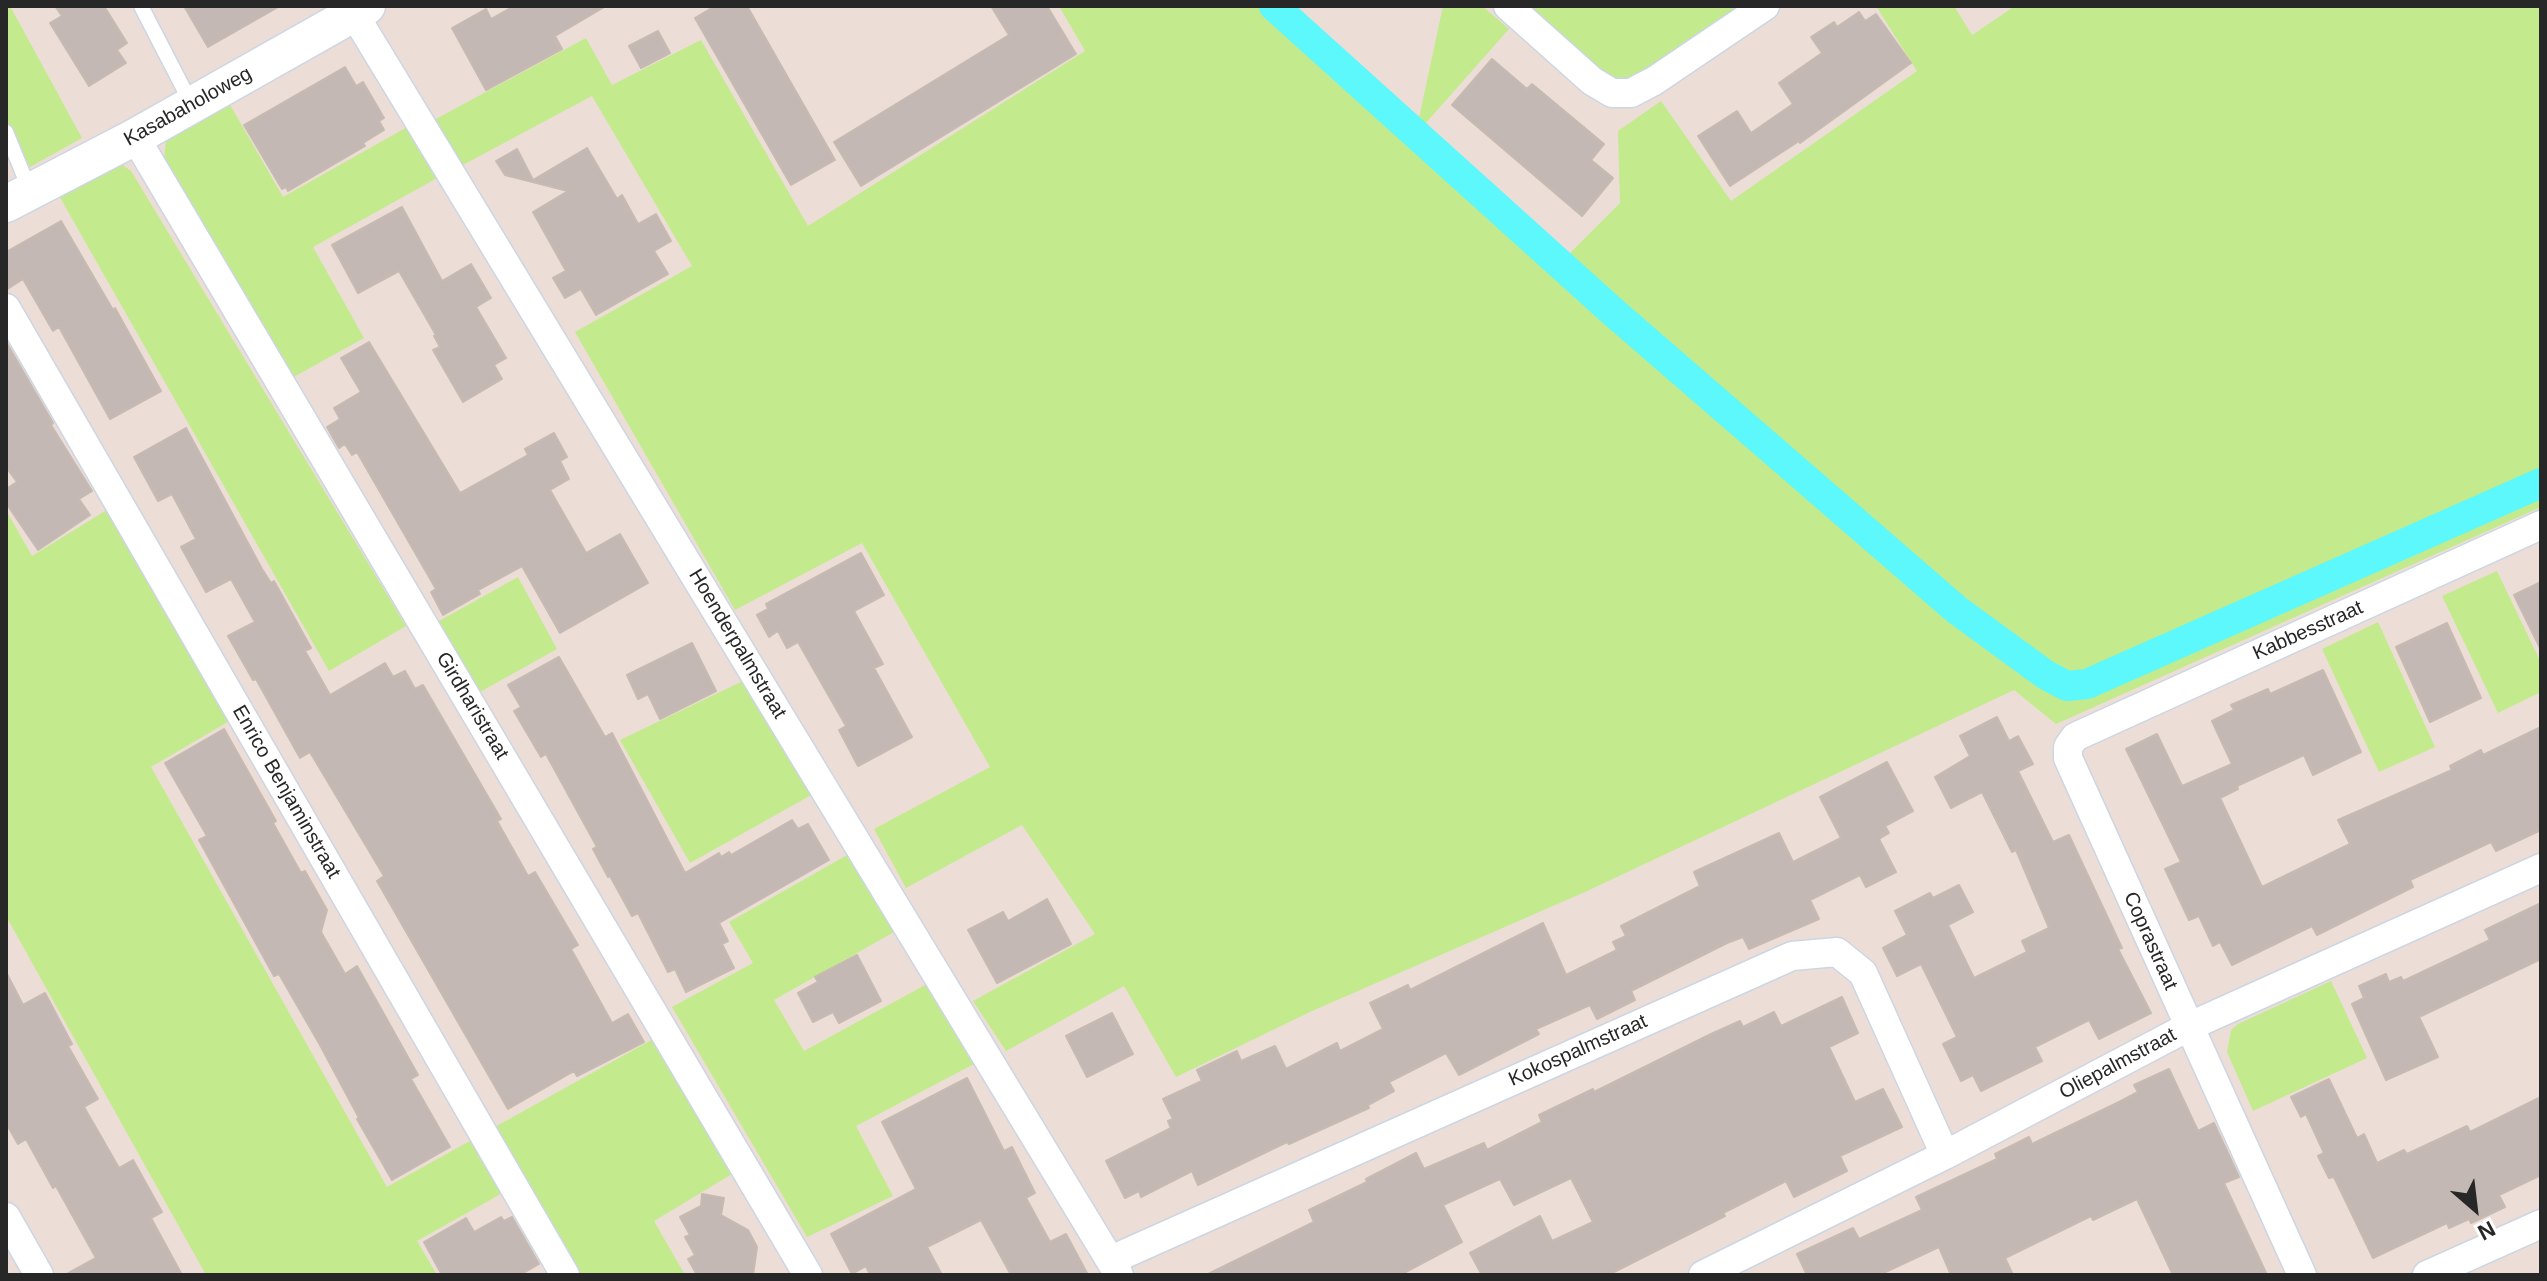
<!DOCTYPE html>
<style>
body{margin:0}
#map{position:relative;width:2547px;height:1281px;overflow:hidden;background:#ecded7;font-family:Arial,sans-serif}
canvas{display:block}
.frame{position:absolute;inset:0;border:8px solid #272727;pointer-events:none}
.north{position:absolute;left:2435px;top:1169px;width:80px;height:80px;-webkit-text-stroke:6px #fff;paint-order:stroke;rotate:152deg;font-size:22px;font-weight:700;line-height:32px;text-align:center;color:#272727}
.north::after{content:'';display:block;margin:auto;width:28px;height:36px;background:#272727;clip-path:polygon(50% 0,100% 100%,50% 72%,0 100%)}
</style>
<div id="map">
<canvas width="2547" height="1281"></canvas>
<div class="frame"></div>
<div class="north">N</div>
</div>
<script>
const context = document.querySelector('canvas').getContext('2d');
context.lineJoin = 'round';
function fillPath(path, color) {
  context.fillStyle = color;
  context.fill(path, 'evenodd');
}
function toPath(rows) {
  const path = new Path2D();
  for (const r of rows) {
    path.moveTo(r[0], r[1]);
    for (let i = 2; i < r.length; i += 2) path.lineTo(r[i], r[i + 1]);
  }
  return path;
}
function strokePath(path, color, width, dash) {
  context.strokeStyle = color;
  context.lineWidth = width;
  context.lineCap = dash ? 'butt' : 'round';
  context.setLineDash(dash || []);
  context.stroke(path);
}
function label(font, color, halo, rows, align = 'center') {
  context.font = font + ' Arial,sans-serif';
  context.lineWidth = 6;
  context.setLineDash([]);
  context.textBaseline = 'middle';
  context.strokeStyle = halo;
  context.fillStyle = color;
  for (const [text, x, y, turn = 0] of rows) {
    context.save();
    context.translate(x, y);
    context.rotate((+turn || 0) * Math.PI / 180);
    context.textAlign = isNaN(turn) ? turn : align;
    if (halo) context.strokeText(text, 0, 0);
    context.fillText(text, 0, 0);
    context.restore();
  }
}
fillPath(toPath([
 [6,6,10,6,82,138,30,167,6,122],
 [1059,6,1271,6,1416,132,1443,6,1482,6,1509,29,1417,133,1559,264,1620,203,1618,131,1661,101,1731,201,1917,71,1876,6,1954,6,1972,35,2015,6,2541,6,2541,507,2056,724,2014,690,1585,892,1312,1011,1176,1077,1124,986,1006,1051,973,1001,1095,934,1022,825,906,888,874,829,990,767,862,543,735,610,575,332,692,266,592,96,459,167,434,120,586,38,612,85,701,40,808,226,1085,51],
 [1521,6,1754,6,1632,83,1610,82],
 [229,103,283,197,409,126,439,177,313,247,364,338,290,379,164,158,166,141,172,134],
 [121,164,131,171,406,626,329,671,58,194],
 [110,508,231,720,151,767,387,1187,477,1137,506,1191,417,1241,437,1275,206,1275,6,916,6,510,32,556],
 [2497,571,2541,663,2541,692,2498,713,2442,596],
 [518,577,557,649,471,697,432,625],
 [2378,622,2435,747,2379,772,2322,649],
 [743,681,813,794,690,863,620,740],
 [849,854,894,932,774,1000,804,1051,927,984,974,1064,856,1126,893,1196,807,1237,672,1007,753,963,729,922],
 [2331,981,2367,1058,2253,1111,2227,1052,2231,1030,2238,1024],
 [655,1038,732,1174,654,1221,685,1275,574,1275,493,1128]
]), '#c3ea8c');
strokePath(toPath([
 [1274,6,1612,311,1957,610,2046,675,2067,686,2087,684,2541,483]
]), '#5cf8fb', 30);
const building = toPath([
 [55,6,104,6,127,43,117,50,126,63,89,86,50,23,62,16,55,6],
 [184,6,280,6,208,47,184,6],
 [514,6,606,6,555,36,562,49,486,90,452,28,486,9,491,19,514,6],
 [715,6,747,6,835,160,791,185,695,18,715,6],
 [991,6,1047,6,1076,54,861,186,834,142,1009,35,991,6],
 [1859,12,1865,21,1876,14,1911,63,1800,143,1799,141,1730,186,1698,136,1737,111,1751,133,1793,104,1779,83,1822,53,1811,37,1834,22,1837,27,1859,12],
 [658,31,670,53,641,68,629,46,658,31],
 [1492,59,1527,89,1532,84,1604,144,1591,160,1613,178,1582,216,1452,105,1492,59],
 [345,67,356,86,363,82,384,118,379,121,384,130,363,143,365,146,288,191,286,187,282,189,244,125,345,67],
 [587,148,617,199,622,195,638,224,656,214,671,241,654,251,668,274,596,315,581,289,565,298,553,278,566,271,533,212,568,191,505,175,496,161,517,149,533,180,587,148],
 [402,207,442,281,471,264,491,298,476,307,506,358,494,365,502,379,463,402,433,350,440,347,434,336,436,335,399,271,358,293,332,245,402,207],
 [61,221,113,310,115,308,161,391,110,419,59,327,53,331,23,279,6,290,6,252,61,221],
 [6,342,53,423,51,425,92,491,79,499,90,515,38,550,6,503,6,489,17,482,6,467,6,342],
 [369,342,460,493,528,455,525,449,554,433,567,457,560,461,569,479,550,490,586,553,620,534,648,583,560,633,522,566,478,590,480,594,443,615,431,592,436,589,357,452,352,455,345,444,339,448,327,427,340,419,334,408,361,392,341,358,369,342],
 [186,428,262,569,271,583,274,581,311,648,305,651,330,695,385,663,393,677,405,671,415,689,423,685,501,819,497,821,528,876,535,872,578,945,571,949,612,1023,628,1014,644,1042,577,1076,574,1071,508,1109,377,881,384,876,310,752,300,758,256,679,253,680,228,636,255,622,231,579,206,592,181,547,196,539,172,494,158,501,134,457,186,428],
 [861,553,884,595,854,611,883,664,874,668,912,737,858,766,839,730,846,726,798,642,787,648,778,631,769,637,757,615,768,609,766,604,861,553],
 [2541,582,2541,650,2514,595,2541,582],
 [2447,623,2481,698,2430,722,2396,647,2447,623],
 [692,643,716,691,660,719,648,694,638,699,627,675,692,643],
 [559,657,605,737,612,733,685,873,719,853,721,857,729,852,731,855,792,820,798,829,808,824,829,860,719,923,728,941,722,944,734,968,686,992,675,969,668,972,638,913,632,916,610,876,608,877,593,849,597,847,546,754,541,757,514,711,521,707,508,685,559,657],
 [2323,670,2361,752,2313,775,2304,755,2237,786,2238,789,2220,798,2262,887,2350,844,2338,820,2452,770,2450,766,2481,750,2483,755,2541,727,2541,830,2496,851,2491,842,2410,880,2413,887,2317,935,2312,926,2232,965,2220,942,2213,946,2199,916,2189,920,2165,869,2181,862,2126,749,2157,734,2182,786,2232,764,2212,721,2234,710,2231,705,2268,689,2270,694,2323,670],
 [1997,717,2009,741,2018,736,2033,764,2018,771,2053,842,2069,835,2122,948,2118,949,2151,1013,2099,1039,2089,1020,2035,1047,2042,1061,1981,1091,1973,1075,1961,1081,1943,1044,1957,1037,1921,964,1897,976,1883,948,1907,935,1895,911,1930,893,1933,898,1959,885,1973,912,1948,925,1974,978,2027,952,2022,941,2049,928,2016,850,2012,852,1982,792,1951,808,1935,777,1970,756,1960,736,1997,717],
 [224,729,276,821,273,823,301,873,305,871,327,910,321,932,345,974,357,966,418,1075,411,1079,450,1147,392,1180,357,1119,359,1118,320,1045,279,974,274,976,199,840,207,836,165,763,224,729],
 [1887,762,1913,811,1885,826,1889,833,1879,839,1896,872,1866,887,1860,875,1810,900,1819,919,1749,949,1743,937,1727,943,1631,991,1635,1000,1597,1019,1590,1005,1536,1029,1539,1034,1459,1075,1446,1053,1389,1082,1394,1091,1368,1105,1369,1108,1289,1144,1287,1142,1198,1185,1192,1171,1141,1197,1139,1191,1125,1198,1106,1161,1171,1128,1168,1121,1173,1119,1163,1099,1202,1081,1197,1070,1237,1051,1241,1061,1275,1046,1286,1069,1337,1043,1340,1051,1383,1029,1370,1003,1408,985,1410,990,1543,923,1566,975,1617,950,1613,942,1626,936,1621,926,1700,886,1694,872,1779,833,1793,862,1841,838,1820,797,1887,762],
 [1047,899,1071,944,997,983,968,930,1003,912,1008,921,1047,899],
 [2541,903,2541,959,2419,1017,2438,1057,2386,1080,2352,1004,2364,998,2359,986,2386,974,2389,982,2401,977,2403,981,2490,940,2485,930,2541,903],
 [857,955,881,1001,839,1023,833,1012,813,1022,798,993,818,982,815,977,857,955],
 [6,972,23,1005,45,993,72,1044,68,1046,98,1099,84,1107,119,1168,133,1160,162,1212,151,1218,182,1275,65,1275,96,1258,56,1186,53,1188,26,1139,18,1144,6,1123,6,972],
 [1842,997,1858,1033,1829,1047,1855,1102,1883,1089,1902,1127,1840,1156,1847,1171,1794,1197,1786,1181,1723,1213,1725,1216,1608,1275,1482,1275,1470,1253,1540,1216,1552,1241,1593,1222,1571,1178,1514,1205,1500,1179,1443,1205,1462,1242,1400,1275,1206,1275,1314,1222,1309,1210,1367,1182,1366,1179,1416,1153,1424,1169,1484,1143,1487,1150,1542,1122,1539,1115,1593,1089,1594,1092,1711,1034,1740,1021,1743,1027,1774,1012,1781,1026,1842,997],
 [1112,1013,1133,1054,1087,1077,1066,1036,1112,1013],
 [2169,1069,2198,1131,2214,1123,2239,1177,2224,1183,2267,1275,2173,1275,2137,1199,2093,1220,2091,1216,2005,1258,2013,1275,1951,1275,1939,1247,1879,1275,1807,1275,1797,1254,1853,1228,1859,1239,1922,1210,1916,1197,1997,1159,1995,1154,2029,1137,2032,1144,2119,1102,2138,1092,2134,1085,2169,1069],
 [967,1078,1004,1151,1012,1147,1035,1193,1026,1198,1050,1242,1066,1234,1088,1275,1011,1275,981,1220,927,1247,942,1275,870,1275,866,1266,852,1274,831,1234,916,1189,882,1122,967,1078],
 [2329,1079,2357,1138,2364,1134,2377,1163,2404,1150,2407,1154,2467,1126,2470,1132,2541,1097,2541,1175,2499,1195,2505,1207,2471,1223,2469,1219,2449,1228,2447,1223,2373,1258,2334,1177,2329,1178,2318,1156,2324,1153,2306,1114,2301,1117,2291,1097,2329,1079],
 [702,1194,724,1198,721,1215,748,1230,757,1247,753,1275,697,1275,688,1259,695,1255,685,1237,690,1235,680,1217,701,1206,702,1194],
 [501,1217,504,1221,512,1217,539,1264,520,1275,442,1275,424,1242,466,1218,474,1232,501,1217]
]);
fillPath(building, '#c3b8b4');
strokePath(building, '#c7bab1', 2);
const service = toPath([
 [141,6,192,105],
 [6,132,30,191]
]);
const minor = toPath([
 [1508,6,1592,81,1612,93,1631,93,1654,81,1765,6],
 [354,14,1119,1275],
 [135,137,808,1275],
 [6,308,565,1275],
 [6,1217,39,1275],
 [1111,1260,1792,956,1837,952,1863,973,1945,1155],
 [1703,1275,1945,1155,2188,1027,2541,868],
 [2302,1275,2068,758,2068,747,2075,737,2541,525],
 [2427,1275,2541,1224]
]);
const tertiary = toPath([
 [6,204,135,137,367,6]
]);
strokePath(service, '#ccd6e3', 17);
strokePath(minor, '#ccd6e3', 31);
strokePath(tertiary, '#ccd6e3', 39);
strokePath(service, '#fff', 14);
strokePath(minor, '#fff', 28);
strokePath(tertiary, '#fff', 36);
label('20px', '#272727', '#fff', [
 ["Kasabaholoweg",188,107,-29],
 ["Kabbesstraat",2308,631,-24],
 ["Hoenderpalmstraat",737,644,59],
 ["Girdharistraat",472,706,59],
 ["Enrico Benjaminstraat",286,792,60],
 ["Coprastraat",2150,941,66],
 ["Kokospalmstraat",1578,1051,-24],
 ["Oliepalmstraat",2118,1064,-28]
]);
</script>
